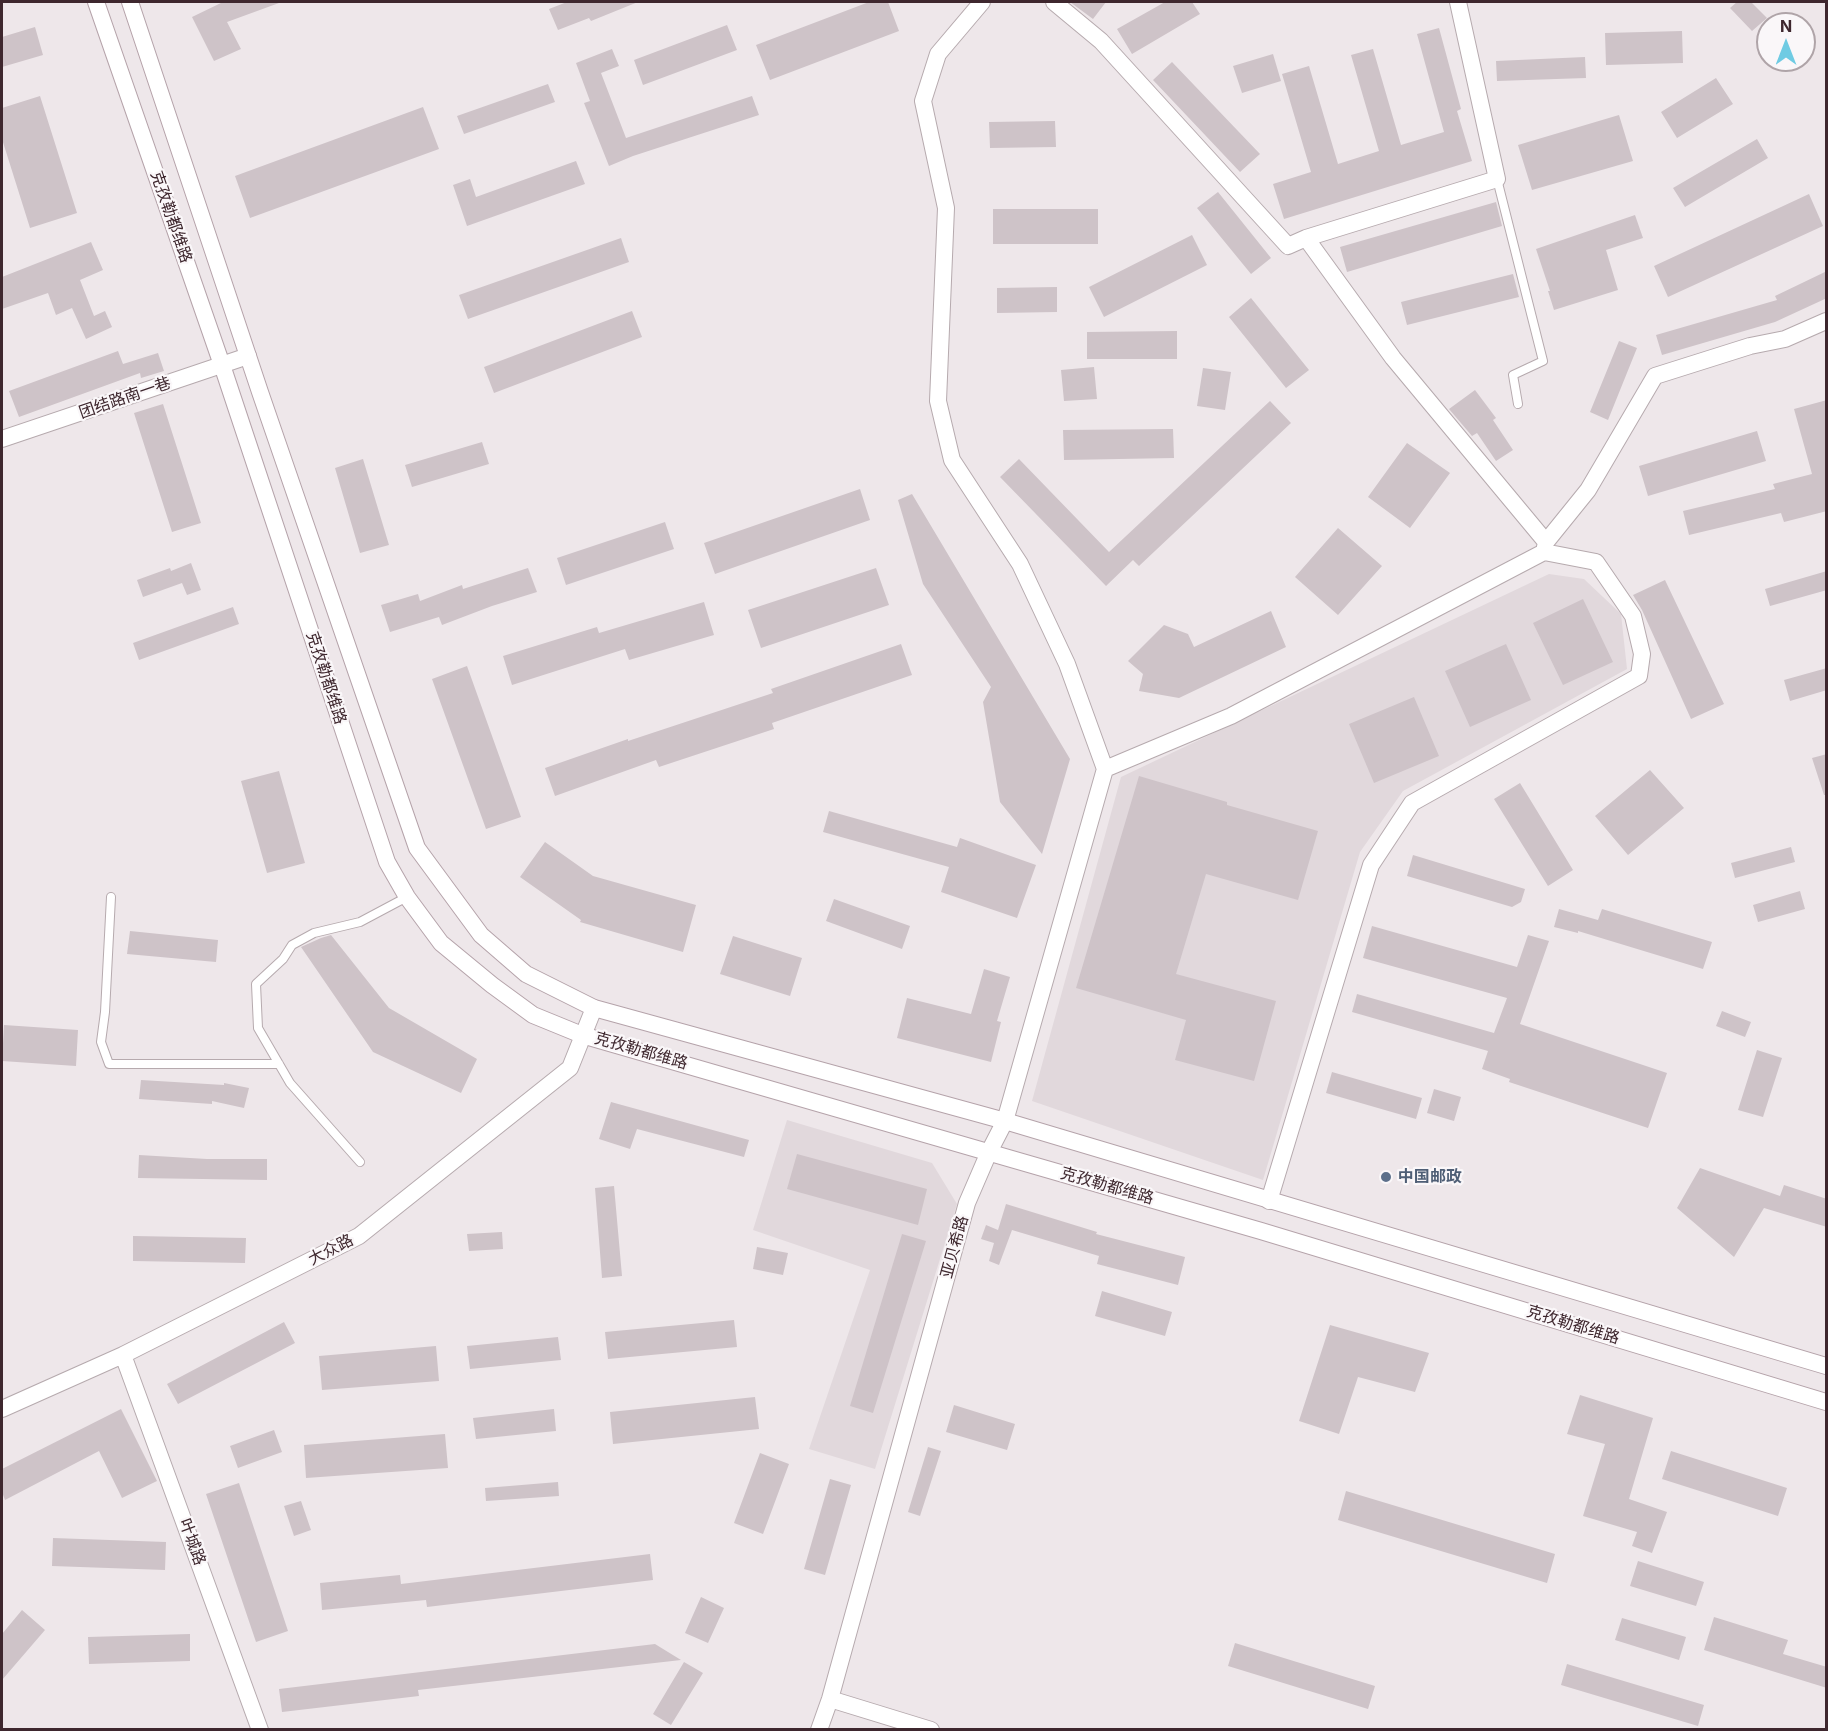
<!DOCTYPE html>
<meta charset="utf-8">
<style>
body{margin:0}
#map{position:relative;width:1828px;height:1731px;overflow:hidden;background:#eee7ea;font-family:Inter,sans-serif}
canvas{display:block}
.frame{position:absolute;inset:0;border:3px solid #3e272e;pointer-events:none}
.north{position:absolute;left:1756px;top:12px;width:60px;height:60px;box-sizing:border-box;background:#faf7f9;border:2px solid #afa4a8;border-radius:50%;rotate:0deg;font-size:16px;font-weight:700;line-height:24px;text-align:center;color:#3e272e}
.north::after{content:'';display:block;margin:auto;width:21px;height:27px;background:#6fcbe3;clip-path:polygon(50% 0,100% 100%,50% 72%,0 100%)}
</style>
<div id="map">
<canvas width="1828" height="1731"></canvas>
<div class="frame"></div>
<div class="north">N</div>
</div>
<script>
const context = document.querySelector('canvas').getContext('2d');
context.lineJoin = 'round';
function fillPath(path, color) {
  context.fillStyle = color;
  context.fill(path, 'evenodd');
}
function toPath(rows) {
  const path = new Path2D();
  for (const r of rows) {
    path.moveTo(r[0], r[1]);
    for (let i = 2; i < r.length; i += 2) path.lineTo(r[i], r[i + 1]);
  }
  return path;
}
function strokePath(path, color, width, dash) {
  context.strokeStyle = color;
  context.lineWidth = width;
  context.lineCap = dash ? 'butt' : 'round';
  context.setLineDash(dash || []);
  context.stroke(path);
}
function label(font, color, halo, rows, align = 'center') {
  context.font = font + ' Inter,"Noto Sans SC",sans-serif';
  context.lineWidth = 4.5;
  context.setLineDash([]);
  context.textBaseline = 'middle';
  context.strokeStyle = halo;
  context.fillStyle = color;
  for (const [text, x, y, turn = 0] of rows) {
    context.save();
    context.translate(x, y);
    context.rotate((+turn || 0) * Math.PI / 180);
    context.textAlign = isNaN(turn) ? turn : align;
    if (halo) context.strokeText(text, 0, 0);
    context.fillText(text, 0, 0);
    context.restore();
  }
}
fillPath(toPath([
 [1549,574,1584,579,1621,614,1627,669,1403,791,1360,852,1263,1180,1032,1101,1121,777],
 [787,1120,932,1163,957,1204,875,1469,809,1449,870,1270,753,1230]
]), '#e1d8dc');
fillPath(toPath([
 [223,2,279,2,279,3,227,22,241,49,214,61,192,17],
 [567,2,638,2,591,21,589,18,558,30,549,9],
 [869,2,888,2,899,31,770,80,756,45],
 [1070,2,1106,2,1093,19],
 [1165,2,1192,2,1200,14,1132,54,1117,29],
 [1737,2,1751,2,1767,18,1752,31,1730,8],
 [727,25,737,50,643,85,634,60],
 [35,27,43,55,2,67,2,37],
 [1439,28,1461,109,1457,111,1472,161,1284,219,1273,184,1311,172,1282,74,1309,66,1338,164,1379,151,1351,55,1373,49,1401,145,1444,132,1417,34],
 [1682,31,1683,63,1606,65,1605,33],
 [612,49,619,66,601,73,626,138,752,96,759,115,633,156,609,166,584,103,590,101,576,63],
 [1273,54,1281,81,1242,93,1233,66],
 [1585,57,1586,78,1497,81,1496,61],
 [1172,62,1260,154,1240,172,1153,80],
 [1716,78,1733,104,1677,138,1661,112],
 [548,84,555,102,464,134,457,116],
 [40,96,77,213,30,228,2,139,2,108],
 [423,107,439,149,250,218,235,176],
 [1619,115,1633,161,1532,190,1518,145],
 [1055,121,1056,147,990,148,989,122],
 [1757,139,1768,158,1685,207,1673,188],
 [576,161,585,184,467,226,453,185,470,179,476,197],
 [1218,192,1271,258,1251,274,1197,208],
 [1809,194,1823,226,1668,297,1654,266],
 [1496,202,1502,226,1347,272,1340,247],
 [993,209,1098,209,1098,244,993,244],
 [1635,215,1643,238,1606,250,1618,290,1554,310,1548,291,1550,291,1536,249],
 [1192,235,1207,265,1104,317,1089,287],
 [621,238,629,262,468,319,459,295],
 [91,242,103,270,80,280,94,316,105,311,112,327,86,339,72,308,56,315,48,293,2,309,2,277],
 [1827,271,1827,298,1775,322,1662,355,1656,335,1777,300,1775,296],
 [1513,274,1519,297,1407,325,1401,302],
 [1057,287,1057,312,997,313,997,288],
 [1251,298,1309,370,1286,388,1229,317],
 [632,311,642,337,494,393,484,367],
 [1177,331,1177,359,1087,359,1087,332],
 [1619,341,1637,348,1608,420,1590,412],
 [118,351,123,364,158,353,164,371,141,378,140,373,19,417,9,391],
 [1094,367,1097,399,1064,401,1061,370],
 [1203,368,1231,372,1225,410,1197,406],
 [1475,390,1496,418,1493,420,1513,450,1496,461,1477,433,1472,436,1449,409],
 [1827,400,1827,511,1784,522,1781,513,1689,535,1683,511,1775,489,1773,484,1812,474,1794,409],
 [1270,401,1291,423,1139,566,1133,560,1106,586,1000,477,1019,459,1109,552],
 [163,404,201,523,172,532,134,413],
 [1173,429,1174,458,1064,460,1063,430],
 [1757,431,1766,461,1648,496,1639,466],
 [482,442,489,464,412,487,405,465],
 [1407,443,1450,473,1410,528,1368,497],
 [363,459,389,545,360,553,335,468],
 [860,489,870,520,715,574,704,543],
 [912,494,1070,759,1042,854,1000,802,983,702,991,687,923,584,898,500],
 [665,522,674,549,566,585,557,558],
 [1338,528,1382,566,1338,615,1295,577],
 [191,563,201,590,187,595,182,583,143,597,137,580,170,568,171,571],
 [528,568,537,592,492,606,442,625,439,617,390,632,381,605,418,594,420,601,462,585,463,589],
 [876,568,889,605,761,648,748,610],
 [1827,571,1827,590,1770,606,1765,589],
 [1665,580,1724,704,1691,719,1642,610,1633,595],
 [1583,599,1613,662,1563,685,1533,623],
 [704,602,714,635,629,660,625,649,512,685,503,656,597,627,599,633],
 [233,607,239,624,139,660,133,643],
 [1271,611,1286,647,1179,698,1139,691,1143,674,1128,661,1164,625,1188,634,1194,647],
 [901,644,912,675,772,723,774,729,659,767,656,760,555,796,545,768,628,739,628,741,773,693,771,689],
 [1506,644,1531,700,1470,727,1445,671],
 [467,666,521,817,486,829,432,679],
 [1827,668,1827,690,1790,701,1784,680],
 [1414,697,1439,756,1374,783,1349,724],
 [1827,754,1827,795,1824,795,1812,758],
 [1650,770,1684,808,1628,855,1595,816],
 [279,771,305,863,267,873,241,781],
 [1139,776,1227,802,1227,805,1318,831,1298,900,1206,874,1176,974,1276,1001,1254,1081,1175,1060,1186,1020,1076,988],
 [1520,783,1573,870,1548,886,1494,799],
 [829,811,957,847,960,838,1036,865,1017,918,941,892,949,867,823,832],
 [545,842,593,876,696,905,683,952,580,922,581,920,520,877],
 [1791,847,1795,862,1735,878,1731,863],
 [1413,855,1525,889,1521,902,1512,907,1407,876],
 [1800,891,1805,909,1758,922,1753,905],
 [834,899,910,926,902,949,826,921],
 [1559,909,1598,920,1602,909,1712,942,1703,969,1578,931,1578,933,1554,927],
 [1372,926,1517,967,1528,935,1549,941,1520,1024,1667,1073,1648,1128,1509,1082,1510,1079,1482,1069,1488,1051,1352,1012,1357,994,1494,1033,1507,998,1363,958],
 [130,931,218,940,216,962,127,954],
 [331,935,389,1008,477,1059,461,1093,373,1052,301,947,321,938],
 [733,936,802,958,790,996,720,974],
 [984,969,1010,977,997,1021,1001,1022,991,1062,897,1038,907,998,971,1014],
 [1722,1011,1751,1022,1745,1037,1716,1026],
 [4,1025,78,1030,76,1066,2,1061],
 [1757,1050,1782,1058,1763,1117,1738,1110],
 [1332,1072,1422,1098,1416,1119,1326,1093],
 [141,1080,224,1085,224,1083,249,1088,244,1108,212,1101,212,1104,139,1099],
 [1434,1089,1461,1097,1454,1121,1427,1113],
 [611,1102,749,1140,744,1157,637,1129,630,1149,599,1139],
 [797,1154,927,1189,918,1225,787,1189],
 [139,1155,207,1159,267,1159,267,1180,138,1178],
 [1700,1168,1780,1196,1784,1185,1827,1199,1827,1227,1764,1208,1734,1257,1677,1208],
 [614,1186,622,1276,602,1278,595,1188],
 [1006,1204,1097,1232,1096,1234,1185,1257,1178,1285,1097,1264,1099,1256,1012,1230,999,1265,989,1261,994,1243,981,1239,986,1225,998,1230],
 [502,1232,503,1249,469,1251,467,1234],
 [902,1234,926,1241,873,1413,850,1406],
 [133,1236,246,1238,245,1263,133,1261],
 [757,1247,788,1253,783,1275,753,1269],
 [1102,1291,1172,1312,1165,1336,1095,1316],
 [734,1320,737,1347,608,1359,605,1332],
 [284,1322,295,1343,178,1404,167,1384],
 [1330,1325,1429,1353,1415,1392,1358,1377,1339,1434,1299,1421],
 [558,1337,561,1360,470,1369,467,1346],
 [436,1346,439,1381,322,1390,319,1356],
 [1580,1395,1653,1418,1629,1499,1667,1512,1652,1553,1632,1546,1637,1532,1583,1516,1605,1444,1567,1434],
 [755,1397,759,1429,613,1444,610,1412],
 [954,1405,1015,1424,1007,1450,946,1432],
 [121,1409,157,1481,122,1498,99,1451,5,1500,2,1492,2,1469],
 [554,1409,556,1431,476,1439,473,1418],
 [274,1430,282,1452,238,1468,230,1446],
 [445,1434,448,1468,306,1478,304,1445],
 [928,1447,941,1451,920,1516,908,1512],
 [1671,1451,1787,1488,1778,1516,1662,1479],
 [760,1453,789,1464,763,1534,734,1523],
 [830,1479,851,1485,825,1575,804,1569],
 [558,1482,559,1496,486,1501,485,1488],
 [239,1483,288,1631,256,1642,206,1494],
 [1346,1491,1555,1554,1547,1583,1338,1520],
 [301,1501,311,1530,294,1536,284,1506],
 [53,1538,166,1542,165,1570,52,1566],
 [650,1554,653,1580,427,1607,426,1600,322,1610,320,1583,400,1575,401,1584],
 [1638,1561,1704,1582,1696,1606,1630,1586],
 [701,1597,724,1608,708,1643,685,1633],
 [22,1610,45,1630,2,1680,2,1634],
 [1714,1617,1788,1640,1783,1654,1827,1667,1827,1688,1704,1650],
 [1622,1618,1686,1637,1679,1660,1615,1640],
 [190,1634,190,1661,89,1664,88,1637],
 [1235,1643,1375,1686,1368,1709,1228,1666],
 [655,1644,681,1660,418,1690,419,1696,282,1712,279,1689],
 [684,1662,703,1673,671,1725,653,1714],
 [1567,1664,1704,1705,1698,1726,1561,1685]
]), '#cec3c8');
const service = toPath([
 [1497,179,1543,361,1513,375,1518,404],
 [111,897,105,1012,101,1042,109,1064,279,1064],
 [360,1162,290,1083,258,1028,256,984,283,959,292,945,314,933,360,922,407,897]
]);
const minor = toPath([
 [982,2,938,54,923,101,946,208,938,401,952,460,1020,564,1067,664,1105,769],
 [1054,2,1101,41,1288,246,1306,238,1497,179,1458,2],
 [1306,238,1393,358,1546,542],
 [2,439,248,356],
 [1105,769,1231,716,1544,552,1546,542,1588,490,1655,376,1750,346,1785,339,1826,321],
 [1269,1201,1371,865,1412,803,1639,676,1642,654,1633,616,1596,562,1544,552],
 [123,1355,260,1730],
 [2,1409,123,1355,359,1236,570,1068,594,1008],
 [830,1699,931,1730],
 [819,1730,830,1699,967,1203,989,1152,1005,1121,1105,769]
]);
const secondary = toPath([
 [96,2,222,365,387,862,407,897,441,943,492,985,533,1015,582,1035,1261,1231,1826,1402],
 [130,2,260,392,417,848,481,935,526,974,594,1008,1005,1121,1826,1366]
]);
strokePath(service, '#b6aaae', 10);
strokePath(minor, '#b6aaae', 18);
strokePath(secondary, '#b5a3aa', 18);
strokePath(service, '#fff', 8);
strokePath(minor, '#fff', 16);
strokePath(secondary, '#fff', 16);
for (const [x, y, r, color] of [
 [1386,1177,6,"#5c6f8a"]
]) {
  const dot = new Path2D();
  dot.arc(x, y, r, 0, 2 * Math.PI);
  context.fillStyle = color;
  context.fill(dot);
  strokePath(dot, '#faf7f9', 2);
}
label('16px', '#3e272e', '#faf7f9', [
 ["克孜勒都维路",171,217,71],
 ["团结路南一巷",125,398,-19],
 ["克孜勒都维路",326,678,72],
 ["克孜勒都维路",641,1051,16],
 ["克孜勒都维路",1107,1186,16],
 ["亚贝希路",955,1247,-75],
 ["大众路",331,1250,-27],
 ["克孜勒都维路",1573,1325,17],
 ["叶城路",192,1542,70]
]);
label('bold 16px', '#4e5e75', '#faf7f9', [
 ["中国邮政",1398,1177]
], 'left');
</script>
